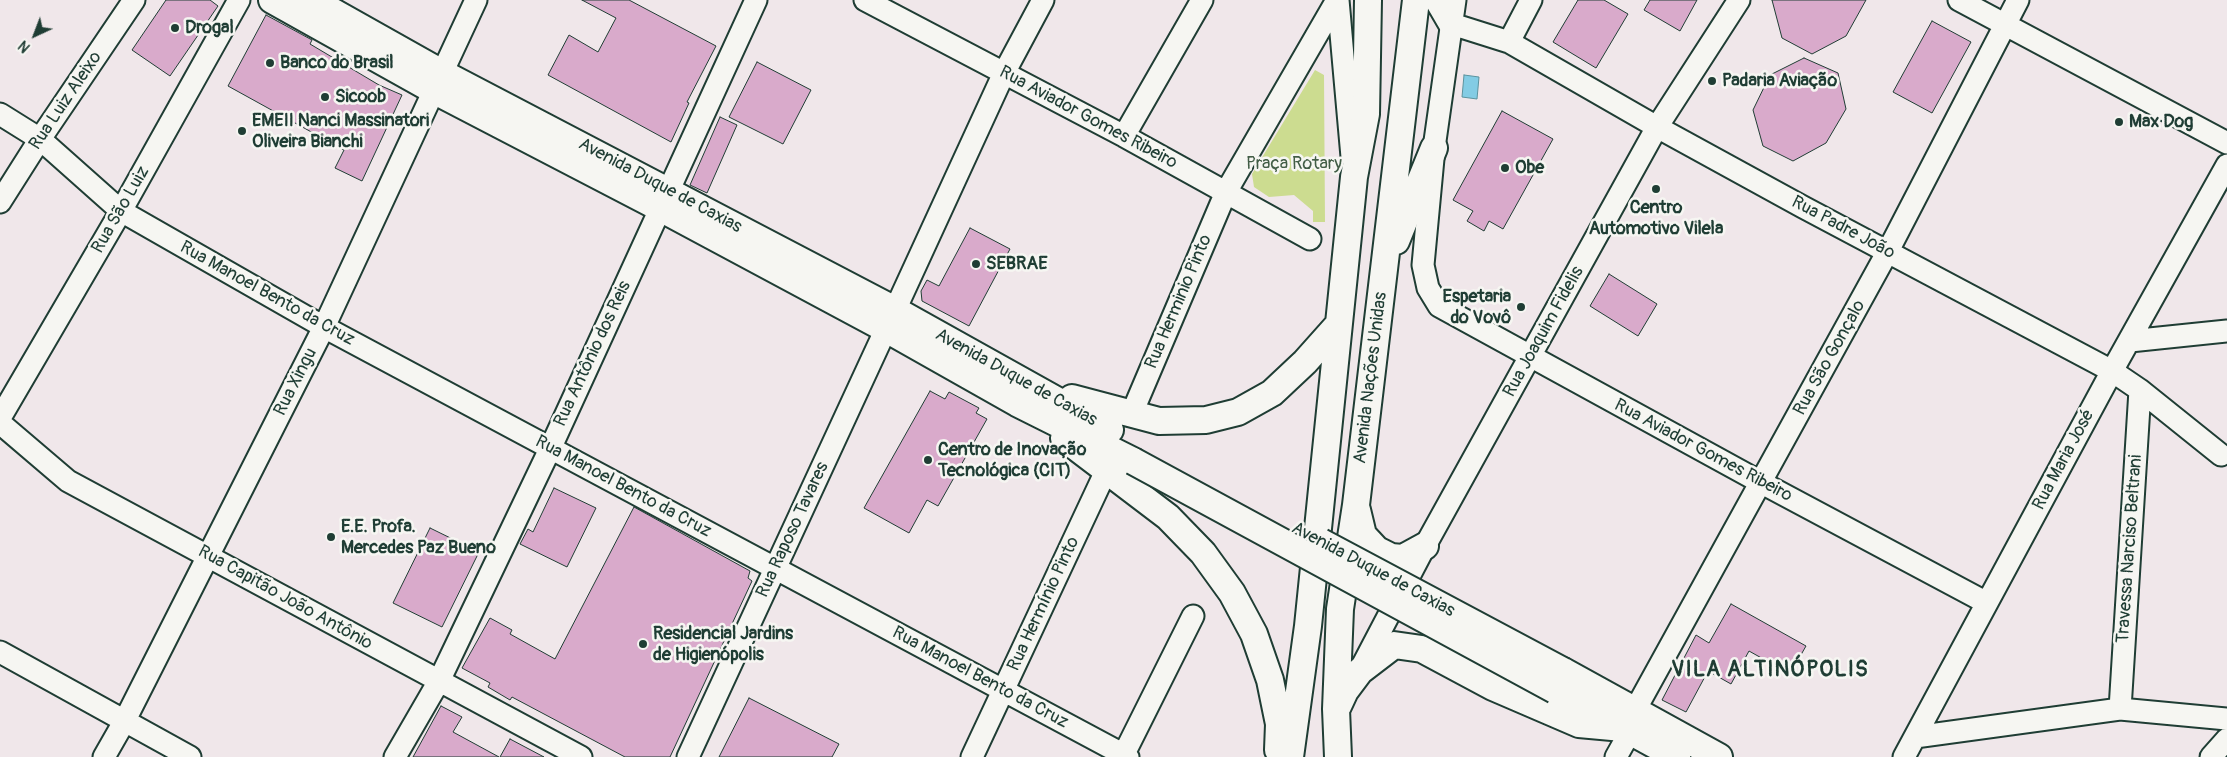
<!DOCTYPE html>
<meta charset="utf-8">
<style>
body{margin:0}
#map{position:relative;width:2227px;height:757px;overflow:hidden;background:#f0e7ea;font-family:Pangolin,sans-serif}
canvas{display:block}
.north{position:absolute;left:10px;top:10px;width:50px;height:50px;-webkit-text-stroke:4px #f6f6f2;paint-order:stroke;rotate:223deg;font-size:14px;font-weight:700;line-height:20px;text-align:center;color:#1f3d34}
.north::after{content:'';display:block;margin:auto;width:18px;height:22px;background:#1f3d34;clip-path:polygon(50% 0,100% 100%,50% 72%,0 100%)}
</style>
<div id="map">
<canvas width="2227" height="757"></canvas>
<div class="north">N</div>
</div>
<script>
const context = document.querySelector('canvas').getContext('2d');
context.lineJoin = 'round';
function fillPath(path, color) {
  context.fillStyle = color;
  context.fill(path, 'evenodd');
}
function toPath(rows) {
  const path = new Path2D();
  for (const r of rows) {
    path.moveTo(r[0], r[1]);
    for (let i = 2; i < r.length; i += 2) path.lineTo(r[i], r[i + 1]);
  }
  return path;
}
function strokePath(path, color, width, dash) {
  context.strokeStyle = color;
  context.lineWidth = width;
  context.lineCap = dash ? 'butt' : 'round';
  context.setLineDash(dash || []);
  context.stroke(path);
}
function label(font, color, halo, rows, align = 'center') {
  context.font = font + ' Pangolin,sans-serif';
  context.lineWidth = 5;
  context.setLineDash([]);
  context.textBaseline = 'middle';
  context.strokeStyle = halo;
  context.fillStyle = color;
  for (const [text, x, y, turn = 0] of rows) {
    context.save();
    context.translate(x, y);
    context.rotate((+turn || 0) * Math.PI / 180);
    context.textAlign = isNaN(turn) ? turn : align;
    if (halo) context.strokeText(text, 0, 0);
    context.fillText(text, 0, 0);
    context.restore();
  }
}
fillPath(toPath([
 [1315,70,1324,75,1325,222,1313,222,1313,211,1294,195,1269,197,1254,187,1252,174]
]), '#ccdc90');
const water = toPath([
 [1464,75,1479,77,1477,99,1462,97,1464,75]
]);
fillPath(water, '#83cce4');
strokePath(water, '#5b939e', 1);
const building = toPath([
 [166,0,210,0,218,6,170,76,132,50,166,0],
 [582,0,629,0,716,46,687,102,689,103,671,142,548,75,569,35,598,52,616,18,582,0],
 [1578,0,1604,0,1628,14,1596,68,1553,42,1578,0],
 [1650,0,1697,0,1680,31,1644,10,1650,0],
 [1772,0,1866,0,1846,36,1812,54,1782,38,1772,0],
 [266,15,312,40,310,44,379,85,402,95,362,181,335,168,344,150,228,86,266,15],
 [1932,21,1971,42,1932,113,1893,92,1932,21],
 [1804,58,1838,73,1846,109,1826,143,1793,161,1763,146,1753,110,1770,75,1804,58],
 [757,62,811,90,783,144,729,117,757,62],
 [1502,111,1553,139,1503,229,1489,221,1484,231,1467,221,1473,211,1453,200,1502,111],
 [720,117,737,125,707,193,690,185,720,117],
 [970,228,1010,249,969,326,922,301,921,291,927,280,939,286,970,228],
 [1609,274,1657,304,1638,336,1590,306,1609,274],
 [930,391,945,399,949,392,979,408,976,413,987,419,938,506,927,500,909,533,864,508,930,391],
 [554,488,596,508,567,567,520,544,528,529,533,532,554,488],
 [634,507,750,571,748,578,752,581,670,757,625,757,512,697,510,700,488,687,490,683,462,668,490,618,512,630,510,634,555,659,634,507],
 [430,528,479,552,442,627,393,603,430,528],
 [1731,604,1806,646,1790,674,1749,651,1731,684,1708,671,1686,712,1662,700,1696,635,1709,643,1731,604],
 [749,698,839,744,832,757,719,757,749,698],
 [441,706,462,717,453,732,499,757,413,757,441,706],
 [510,739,544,757,500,757,510,739]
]);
fillPath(building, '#d9aacb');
strokePath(building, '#1f3d34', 1);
const minor = toPath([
 [865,0,1124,136,1310,239],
 [1338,0,1352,157],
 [1455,0,1434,148,1423,265,1428,288,1439,306,1762,483,1987,603],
 [1959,0,2227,143],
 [1452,24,1509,42,1657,127,1803,207,2112,371,2140,390,2221,455],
 [1509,42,1531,0],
 [0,114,40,139,121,211,324,327,1128,757],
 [1124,136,1202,0],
 [0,202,40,139,134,0],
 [895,310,1004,73,1043,0],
 [2130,341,2227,331],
 [1132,413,1226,192,1337,0],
 [0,418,121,211,239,0],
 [0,423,68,481,581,757],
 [0,652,190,757],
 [1360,670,1425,546,1657,127,1739,0],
 [2120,709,2140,390],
 [1634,712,1888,251,2018,0],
 [1915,737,2120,709,2227,719],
 [1124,754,1193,616],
 [104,757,124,722,324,327,476,0],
 [395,757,439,681,550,449,756,0],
 [688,757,886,329],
 [972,757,1113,456],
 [1616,757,1630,732],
 [1904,757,2112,371,2227,165],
 [2211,757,2227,739]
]);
const major = toPath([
 [272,0,433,90,660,208,886,329,1017,403,1133,461],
 [312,0,442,73,895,310,1110,430],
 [1438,0,1452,24],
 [1396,241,1434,148],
 [1072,398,1159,421,1206,420,1238,412,1272,393,1305,362,1338,325],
 [1064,438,1168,517,1203,553,1232,593,1254,634,1270,680,1279,724,1278,750],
 [1357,510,1363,535,1377,550,1391,557,1403,558,1425,546],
 [1563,671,1719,757],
 [1555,690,1677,757],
 [1338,706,1345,691,1360,671,1394,645,1422,649,1493,687,1579,724,1623,728],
 [1290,757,1308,626,1354,177,1366,114,1368,0],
 [1338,757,1336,709,1340,609,1356,505,1416,0]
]);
strokePath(minor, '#1f3d34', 25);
strokePath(major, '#1f3d34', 30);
strokePath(minor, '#f6f6f2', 21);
strokePath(major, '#f6f6f2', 26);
const majorBridge = toPath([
 [1133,461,1555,690],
 [1321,542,1563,671]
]);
strokePath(majorBridge, '#1f3d34', 30, []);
strokePath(majorBridge, '#f6f6f2', 26);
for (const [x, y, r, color] of [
 [175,28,5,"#1f3d34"],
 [270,63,5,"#1f3d34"],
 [1712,81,5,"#1f3d34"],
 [325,97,5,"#1f3d34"],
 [2119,122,5,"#1f3d34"],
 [242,131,5,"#1f3d34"],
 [1505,168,5,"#1f3d34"],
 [1656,189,5,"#1f3d34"],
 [976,264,5,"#1f3d34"],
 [1521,307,5,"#1f3d34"],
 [928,460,5,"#1f3d34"],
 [331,537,5,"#1f3d34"],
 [643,644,5,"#1f3d34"]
]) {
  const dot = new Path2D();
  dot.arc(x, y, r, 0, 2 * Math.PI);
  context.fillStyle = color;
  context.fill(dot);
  strokePath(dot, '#f6f6f2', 2);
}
label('bold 18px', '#1f3d34', '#f6f6f2', [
 ["Drogal",185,28],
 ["Banco do Brasil",280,63],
 ["Padaria Aviação",1722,81],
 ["Sicoob",335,97],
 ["EMEII Nanci Massinatori",252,121],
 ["Oliveira Bianchi",252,142],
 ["Max Dog",2129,122],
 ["Obe",1515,168],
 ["Centro",1656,208,"center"],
 ["Automotivo Vilela",1656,229,"center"],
 ["SEBRAE",986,264],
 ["Espetaria",1511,297,"right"],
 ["do Vovô",1511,318,"right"],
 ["Centro de Inovação",938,450],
 ["Tecnológica (CIT)",938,471],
 ["E.E. Profa.",341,527],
 ["Mercedes Paz Bueno",341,548],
 ["Residencial Jardins",653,634],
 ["de Higienópolis",653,655]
], 'left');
label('18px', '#1f3d34', '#f6f6f2', [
 ["Rua Luiz Aleixo",66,101,-56],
 ["Rua Aviador Gomes Ribeiro",1088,118,28],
 ["Avenida Duque de Caxias",660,186,28],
 ["Rua São Luiz",121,210,-60],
 ["Rua Padre João",1843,228,28],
 ["Rua Manoel Bento da Cruz",267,294,29],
 ["Rua Herminio Pinto",1179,302,-67],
 ["Rua Joaquim Fidelis",1544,332,-61],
 ["Rua Antônio dos Reis",593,354,-65],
 ["Rua São Gonçalo",1830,358,-61],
 ["Avenida Duque de Caxias",1016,378,29],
 ["Avenida Nações Unidas",1371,378,-83],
 ["Rua Xingu",296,382,-63],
 ["Rua Aviador Gomes Ribeiro",1703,451,28],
 ["Rua Maria José",2064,460,-62],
 ["Rua Manoel Bento da Cruz",623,487,28],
 ["Rua Raposo Tavares",793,530,-65],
 ["Travessa Narciso Beltrani",2130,549,-86],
 ["Avenida Duque de Caxias",1373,570,28],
 ["Rua Capitão João Antônio",285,598,29],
 ["Rua Hermínio Pinto",1044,604,-65],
 ["Rua Manoel Bento da Cruz",980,678,28]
]);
label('18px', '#425d46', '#f6f6f2', [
 ["Praça Rotary",1294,164]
]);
context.letterSpacing = '1px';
label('bold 22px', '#1f3d34', '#f6f6f2', [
 ["VILA ALTINÓPOLIS",1770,670]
]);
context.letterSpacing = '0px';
</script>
